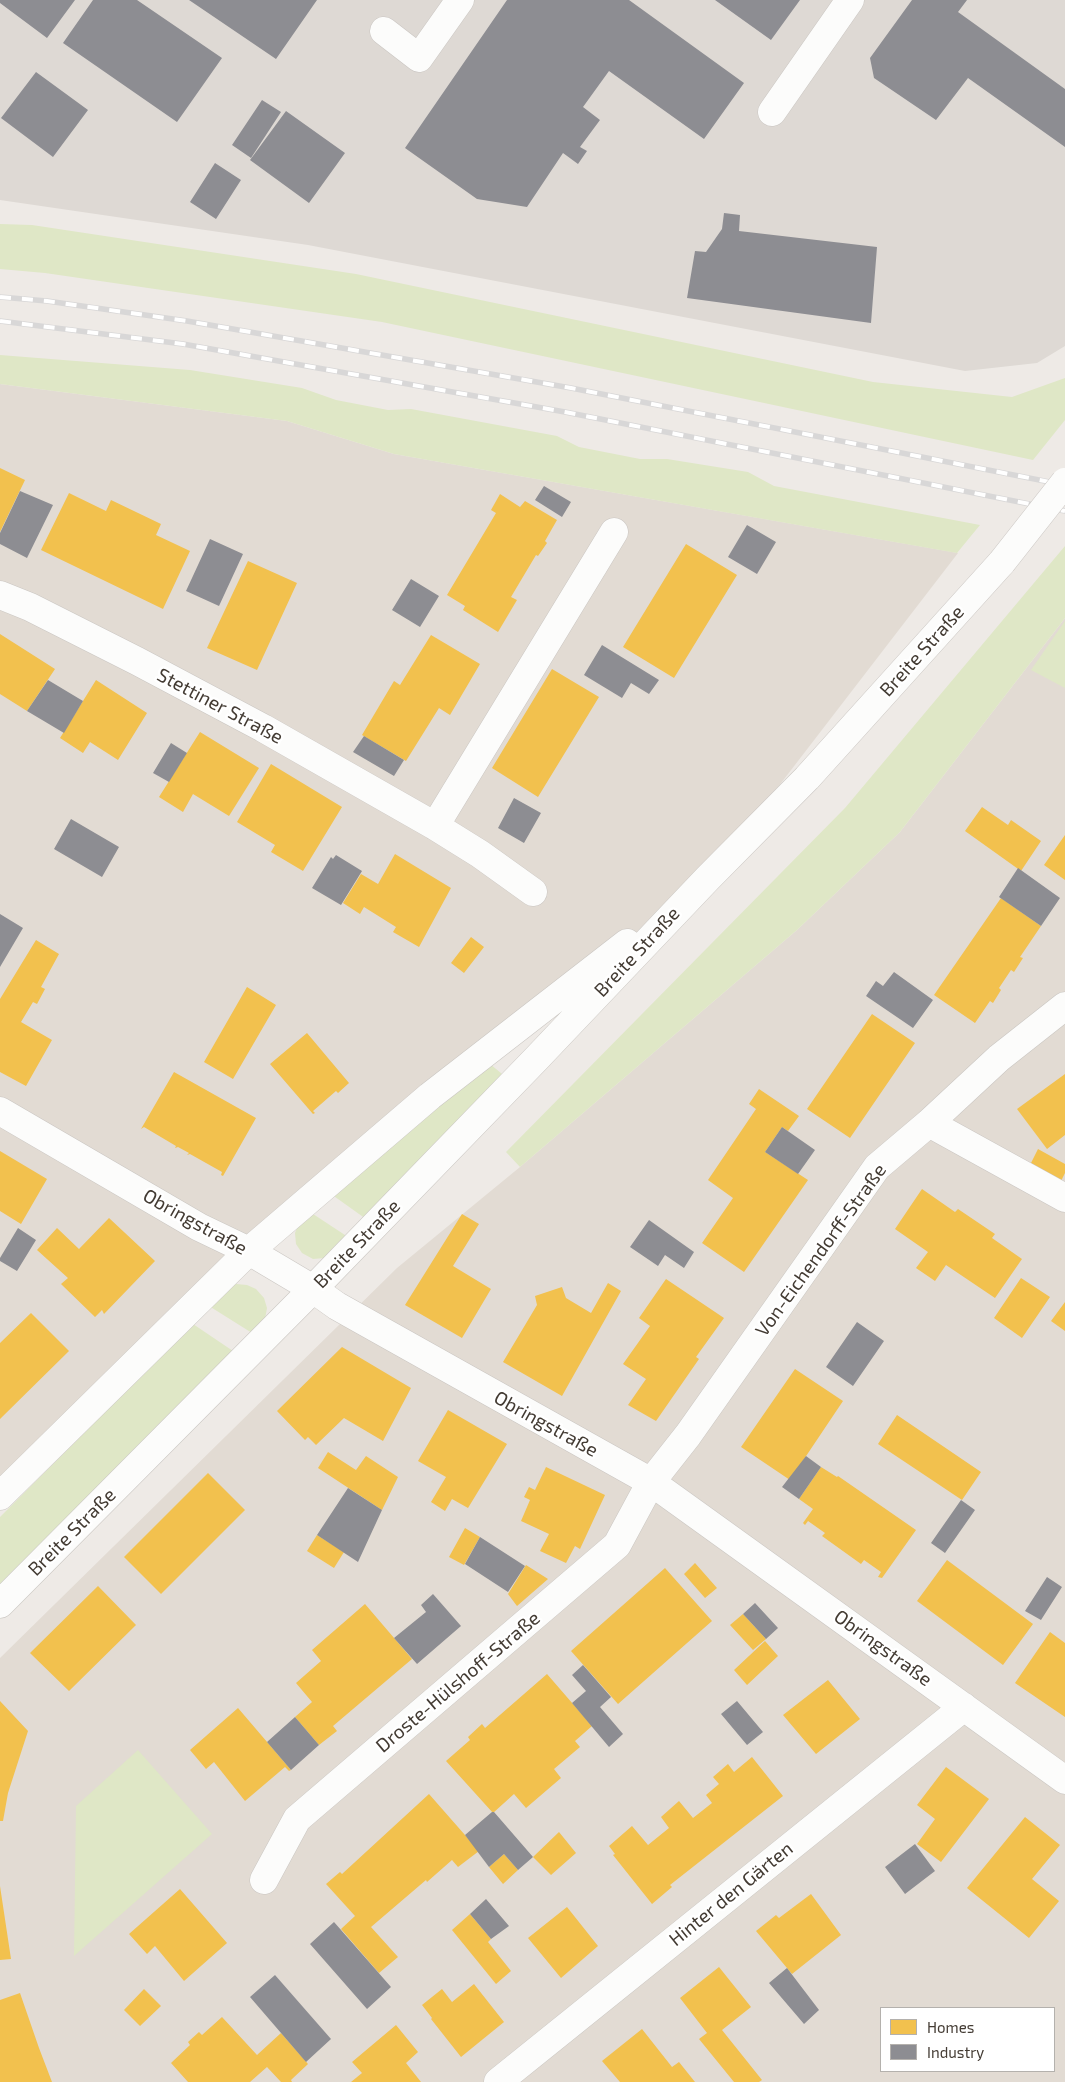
<!DOCTYPE html>
<meta charset="utf-8">
<style>
body{margin:0}
#map{position:relative;width:1065px;height:2082px;overflow:hidden;background:#eeeae6;font-family:"Exo 2",sans-serif}
canvas{display:block}
.legend{position:absolute;left:880px;top:2007px;width:175px;height:65px;box-sizing:border-box;background:#fff;border:1px solid #b4b1ad;margin:0;padding:6px 9px;list-style:none;font-size:15px;color:#433b33}
.legend li{display:flex;align-items:center;gap:10px;height:25px}
.legend b{width:25px;border:1px solid #b4b1ad}
</style>
<div id="map">
<canvas width="1065" height="2082"></canvas>
<ul class="legend">
<li><b style="height:14px;background:#f2c14e"></b>Homes</li>
<li><b style="height:14px;background:#8d8d92"></b>Industry</li>
</ul>
</div>
<script>
const context = document.querySelector('canvas').getContext('2d');
context.lineJoin = 'round';
function fillPath(path, color) {
  context.fillStyle = color;
  context.fill(path, 'evenodd');
}
function toPath(rows) {
  const path = new Path2D();
  for (const r of rows) {
    path.moveTo(r[0], r[1]);
    for (let i = 2; i < r.length; i += 2) path.lineTo(r[i], r[i + 1]);
  }
  return path;
}
function strokePath(path, color, width, dash) {
  context.strokeStyle = color;
  context.lineWidth = width;
  context.lineCap = dash ? 'butt' : 'round';
  context.setLineDash(dash || []);
  context.stroke(path);
}
function label(font, color, halo, rows, align = 'center') {
  context.font = font + ' "Exo 2",sans-serif';
  context.lineWidth = 5;
  context.setLineDash([]);
  context.textBaseline = 'middle';
  context.strokeStyle = halo;
  context.fillStyle = color;
  for (const [text, x, y, turn = 0] of rows) {
    context.save();
    context.translate(x, y);
    context.rotate((+turn || 0) * Math.PI / 180);
    context.textAlign = isNaN(turn) ? turn : align;
    if (halo) context.strokeText(text, 0, 0);
    context.fillText(text, 0, 0);
    context.restore();
  }
}
fillPath(toPath([
 [0,384,287,421,394,454,958,553,708,878,430,1096,0,1496],
 [1065,618,1065,2082,0,2082,0,1658,397,1268,520,1167,797,930,900,832],
 [881,2008,1054,2008,1054,2071,881,2071]
]), '#e2dbd3');
fillPath(toPath([
 [0,0,1065,0,1065,346,1037,363,965,371,308,245,0,200]
]), '#ded9d4');
fillPath(toPath([
 [0,224,32,225,356,274,873,382,1012,397,1065,378,1065,420,1033,460,382,322,45,273,0,269],
 [0,355,190,370,302,388,336,400,388,410,411,409,557,436,579,447,640,459,667,459,748,472,774,486,980,525,957,553,394,454,287,421,0,384],
 [1065,546,1065,618,900,832,797,930,520,1167,506,1152,845,808],
 [1065,621,1065,688,1031,670],
 [490,1064,507,1078,366,1219,331,1194],
 [310,1212,348,1237,325,1258,313,1259,302,1253,296,1244,295,1233,299,1223],
 [236,1284,247,1285,256,1289,264,1298,267,1308,265,1319,252,1333,209,1306,227,1287],
 [193,1324,233,1351,0,1586,0,1517],
 [138,1750,212,1834,74,1956,76,1806]
]), '#dfe7c6');
fillPath(toPath([
 [0,468,25,480,0,532],
 [69,493,106,511,111,500,161,524,156,535,190,551,163,609,41,550],
 [500,494,520,507,525,501,557,520,545,541,547,543,538,556,536,555,511,597,517,600,498,632,463,610,465,606,447,595,496,513,491,510],
 [686,544,737,575,674,678,623,647],
 [248,561,297,583,257,670,207,648],
 [0,634,55,669,27,711,0,694],
 [431,635,480,664,450,715,439,708,406,761,362,735,394,681,400,685],
 [552,669,599,697,538,797,492,768],
 [96,680,147,713,118,760,90,742,83,753,60,738],
 [200,732,259,768,229,816,193,794,183,812,159,797],
 [271,764,342,807,303,871,271,852,275,845,237,822],
 [982,807,1008,825,1011,820,1041,841,1021,871,965,831],
 [1065,835,1065,880,1044,865],
 [395,854,451,888,419,947,393,932,396,927,364,907,360,914,343,903,361,874,378,884],
 [1001,898,1041,926,1020,957,1023,958,1014,972,1011,970,999,988,1001,990,993,1003,990,1001,975,1023,934,995],
 [471,937,484,947,464,973,451,963],
 [36,940,59,954,41,987,45,989,37,1004,33,1002,21,1022,52,1040,26,1086,0,1072,0,999],
 [247,987,276,1005,233,1079,204,1062],
 [872,1014,915,1043,850,1138,807,1109],
 [307,1033,349,1083,338,1093,336,1091,313,1111,315,1113,313,1114,270,1064],
 [174,1072,256,1118,223,1176,221,1175,222,1172,190,1154,187,1155,189,1153,178,1147,175,1148,176,1146,144,1127,141,1129],
 [1065,1074,1065,1135,1047,1149,1017,1109],
 [759,1089,799,1116,788,1131,782,1127,765,1152,808,1180,744,1272,702,1243,733,1198,708,1180,756,1109,749,1104],
 [1038,1149,1065,1164,1065,1173,1061,1181,1030,1165],
 [0,1151,47,1179,21,1224,0,1211],
 [922,1189,955,1212,958,1209,995,1234,992,1238,1022,1259,995,1298,946,1265,935,1281,916,1268,928,1252,895,1229],
 [462,1214,479,1224,453,1266,491,1289,462,1338,405,1305],
 [109,1218,155,1261,104,1314,102,1310,95,1317,61,1284,68,1278,37,1250,57,1228,79,1249],
 [1021,1278,1050,1297,1022,1338,994,1318],
 [666,1279,724,1318,696,1357,699,1359,656,1421,628,1405,646,1379,623,1364,650,1326,639,1318],
 [608,1283,621,1291,562,1396,503,1362,537,1305,535,1296,562,1287,566,1298,591,1313],
 [1065,1302,1065,1331,1051,1321],
 [31,1313,69,1351,0,1419,0,1343],
 [342,1347,411,1388,383,1441,344,1418,316,1445,308,1437,305,1440,277,1411],
 [795,1369,843,1401,790,1480,741,1447],
 [448,1410,507,1444,468,1508,452,1499,445,1511,431,1502,446,1477,418,1461],
 [897,1415,981,1472,962,1500,878,1444],
 [328,1452,356,1470,366,1456,398,1477,382,1510,318,1468],
 [546,1467,605,1495,580,1549,575,1546,566,1563,540,1551,549,1534,521,1521,530,1500,524,1497,529,1487,535,1490],
 [821,1467,837,1477,838,1476,916,1530,882,1578,878,1577,881,1572,864,1560,861,1564,822,1536,825,1533,808,1521,805,1525,803,1523,813,1509,799,1499],
 [208,1473,245,1510,161,1594,124,1557],
 [465,1528,480,1537,464,1565,449,1557],
 [317,1535,344,1552,334,1568,307,1551],
 [947,1560,1033,1624,1003,1665,917,1601],
 [695,1563,717,1588,705,1598,684,1574],
 [526,1565,548,1579,517,1606,508,1594],
 [665,1568,712,1621,618,1704,571,1651],
 [98,1586,136,1625,69,1691,30,1653],
 [365,1604,412,1659,333,1726,337,1731,319,1745,295,1717,312,1702,296,1683,321,1661,312,1650],
 [743,1614,766,1639,753,1650,730,1625],
 [1050,1632,1065,1643,1065,1717,1015,1683],
 [765,1641,778,1656,747,1685,734,1670],
 [547,1674,592,1726,575,1741,580,1747,554,1769,561,1778,526,1808,514,1794,493,1813,446,1761,470,1740,468,1737,482,1724,485,1728],
 [828,1680,860,1719,816,1754,783,1715],
 [0,1701,28,1731,8,1793,3,1821,0,1821],
 [238,1708,291,1770,289,1771,285,1767,245,1801,214,1762,206,1769,190,1750],
 [752,1757,783,1796,670,1885,672,1887,652,1904,613,1855,615,1854,609,1846,632,1826,648,1845,669,1828,661,1817,679,1801,693,1818,712,1803,706,1795,719,1784,713,1777,728,1764,734,1772],
 [946,1767,989,1799,941,1862,917,1844,935,1819,917,1805],
 [429,1794,479,1851,458,1867,452,1860,427,1882,426,1880,371,1927,398,1957,379,1973,341,1929,355,1916,326,1884,340,1872,342,1874],
 [1025,1817,1060,1845,1032,1879,1059,1901,1029,1938,967,1888],
 [559,1832,576,1853,551,1875,533,1857],
 [504,1854,518,1870,503,1884,489,1867],
 [0,1886,11,1959,0,1960],
 [180,1889,227,1943,184,1981,155,1946,147,1954,129,1934],
 [811,1894,841,1935,792,1974,756,1931,776,1915,779,1918],
 [567,1907,598,1946,561,1978,528,1938],
 [470,1914,491,1939,488,1942,511,1971,496,1984,452,1930],
 [719,1967,751,2007,722,2030,762,2080,759,2082,734,2082,699,2039,707,2033,680,1998],
 [474,1984,504,2022,461,2057,431,2019,432,2018,422,2005,442,1989,452,2002],
 [144,1989,161,2006,140,2026,124,2010],
 [20,1993,39,2048,52,2082,0,2082,0,2000],
 [222,2017,257,2055,281,2033,308,2064,291,2080,292,2082,281,2082,267,2067,250,2082,188,2082,171,2063,190,2045,188,2042,199,2032,202,2035],
 [396,2025,418,2052,406,2063,421,2082,351,2082,362,2073,352,2062],
 [642,2029,672,2067,679,2062,695,2082,620,2082,602,2061]
]), '#f2c14e');
fillPath(toPath([
 [0,0,75,0,47,38,0,3],
 [93,0,137,0,222,58,177,122,63,43],
 [189,0,317,0,276,59],
 [507,0,629,0,744,83,704,139,609,71,583,107,600,120,580,147,587,151,578,164,563,153,527,207,477,199,405,148],
 [715,0,800,0,771,40],
 [912,0,967,0,958,12,1065,89,1065,147,968,78,936,120,874,78,870,58],
 [36,72,88,110,53,157,1,118],
 [262,100,281,112,251,158,232,145],
 [286,111,345,153,309,203,250,160],
 [215,163,241,180,216,219,190,202],
 [724,213,740,215,739,231,877,247,871,323,687,298,695,251,706,252,722,229],
 [544,486,571,502,562,517,535,500],
 [20,491,53,505,27,558,0,544,0,533],
 [747,525,776,542,757,574,728,557],
 [210,539,243,554,219,606,186,591],
 [411,579,439,596,420,627,392,610],
 [602,645,659,680,649,694,631,683,622,698,584,675],
 [48,680,83,701,64,733,27,711],
 [364,736,404,760,394,776,353,752],
 [171,743,187,753,169,782,153,773],
 [514,798,541,813,524,843,498,828],
 [71,819,119,847,102,877,54,849],
 [336,855,362,871,341,905,312,888,331,857,333,859],
 [1018,868,1060,898,1041,926,999,897],
 [0,914,23,928,0,967],
 [894,972,933,1000,913,1028,866,996,876,981,883,986],
 [782,1127,815,1150,798,1174,765,1152],
 [649,1220,694,1252,684,1268,665,1255,658,1266,630,1247],
 [18,1228,36,1240,17,1271,0,1261,0,1258],
 [857,1322,884,1341,853,1386,826,1367],
 [806,1456,821,1467,799,1499,782,1487],
 [348,1488,382,1510,358,1562,317,1535],
 [961,1500,975,1510,945,1553,931,1543],
 [480,1537,525,1566,508,1592,465,1564],
 [1047,1577,1062,1587,1041,1620,1025,1611],
 [433,1594,461,1626,417,1664,394,1638,426,1612,421,1605],
 [755,1603,778,1628,766,1639,743,1614],
 [583,1665,611,1697,600,1707,623,1734,609,1747,572,1703,586,1691,572,1675],
 [737,1701,763,1732,747,1745,721,1714],
 [295,1717,319,1745,291,1770,267,1742],
 [492,1812,494,1812,533,1857,518,1870,504,1854,489,1867,465,1835],
 [915,1844,935,1871,905,1894,885,1867],
 [486,1899,509,1926,491,1939,470,1914],
 [334,1922,391,1987,367,2009,310,1944],
 [787,1968,819,2010,804,2024,769,1983],
 [275,1975,331,2039,306,2062,250,1997]
]), '#8d8d92');
const minor = toPath([
 [384,31,419,58,460,0],
 [772,112,850,0],
 [0,595,30,607,137,661,263,728,435,826,480,854,533,892],
 [435,826,614,532],
 [0,1111,199,1227,249,1251,313,1289,337,1306,651,1482,1065,1780],
 [929,1123,1065,1198],
 [0,1496,249,1251,430,1096,627,943],
 [0,1604,313,1289,536,1059,708,878,807,778,1002,562],
 [264,1880,297,1819,617,1545,651,1482,688,1435,877,1167,929,1123,999,1058,1065,1006],
 [498,2082,964,1707]
]);
strokePath(minor, '#cac6c2', 29);
strokePath(minor, '#fcfcfb', 28);
const rail = toPath([
 [0,297,47,301,187,321,571,388,1065,485],
 [0,321,183,344,565,412,1065,511]
]);
strokePath(rail, '#d8d7d7', 5.5);
strokePath(rail, '#fff', 4, [11]);
const minorBridge = toPath([
 [1002,562,1065,482]
]);
strokePath(minorBridge, '#cac6c2', 29, []);
strokePath(minorBridge, '#fcfcfb', 28);
label('19px', '#433b33', '#fff', [
 ["Breite Straße",922,651,-48],
 ["Stettiner Straße",220,706,28],
 ["Breite Straße",637,952,-47],
 ["Obringstraße",195,1222,29],
 ["Breite Straße",357,1244,-46],
 ["Von-Eichendorff-Straße",821,1250,-54],
 ["Obringstraße",546,1424,29],
 ["Breite Straße",72,1532,-45],
 ["Obringstraße",883,1648,36],
 ["Droste-Hülshoff-Straße",458,1682,-40],
 ["Hinter den Gärten",731,1894,-39]
]);
</script>
